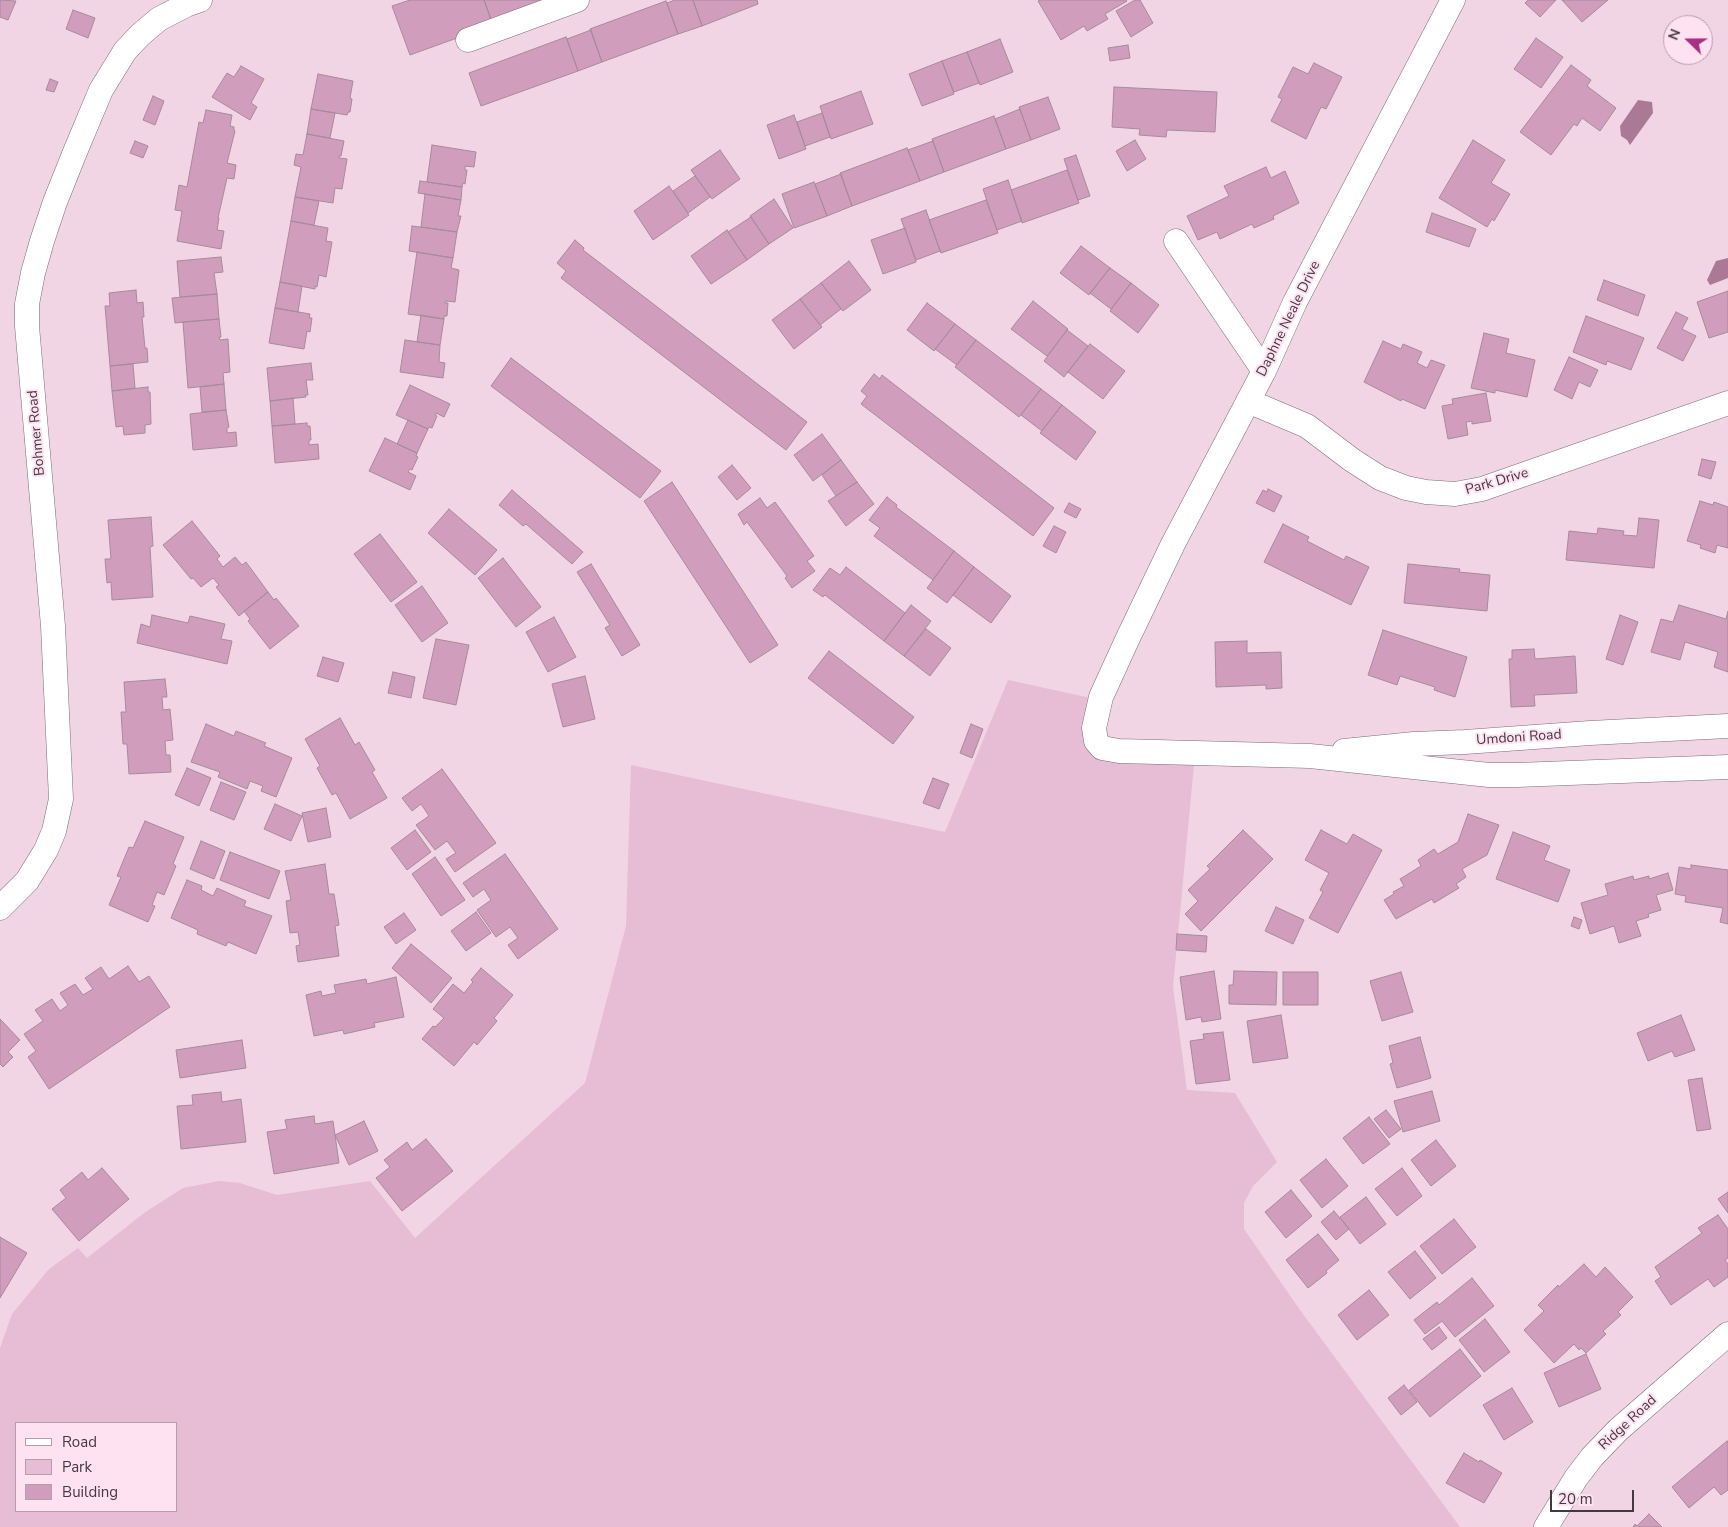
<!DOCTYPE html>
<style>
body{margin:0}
#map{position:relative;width:1728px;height:1527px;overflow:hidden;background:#f1d5e5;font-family:"Nunito Sans",sans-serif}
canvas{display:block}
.legend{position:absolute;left:15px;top:1422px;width:162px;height:90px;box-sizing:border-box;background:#fee2f2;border:1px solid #b49eaa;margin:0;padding:6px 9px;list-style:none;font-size:15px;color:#44393f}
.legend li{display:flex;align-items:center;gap:10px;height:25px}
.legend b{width:25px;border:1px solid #b49eaa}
.north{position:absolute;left:1663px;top:15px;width:50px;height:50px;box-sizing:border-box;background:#fee2f2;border:1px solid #b49eaa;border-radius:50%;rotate:292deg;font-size:14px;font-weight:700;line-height:20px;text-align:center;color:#44393f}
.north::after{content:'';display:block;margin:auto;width:18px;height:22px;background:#a92f83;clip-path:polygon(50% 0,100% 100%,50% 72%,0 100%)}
.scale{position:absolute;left:1550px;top:1490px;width:84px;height:22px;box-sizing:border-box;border:2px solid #44393f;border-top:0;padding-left:6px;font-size:15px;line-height:18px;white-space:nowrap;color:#44393f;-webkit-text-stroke:4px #fee2f2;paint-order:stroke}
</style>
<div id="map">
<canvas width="1728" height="1527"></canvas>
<ul class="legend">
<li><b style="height:6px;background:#fff"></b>Road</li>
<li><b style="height:14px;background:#e7bcd5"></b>Park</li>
<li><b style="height:14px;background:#d19dbc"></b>Building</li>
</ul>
<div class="north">N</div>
<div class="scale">20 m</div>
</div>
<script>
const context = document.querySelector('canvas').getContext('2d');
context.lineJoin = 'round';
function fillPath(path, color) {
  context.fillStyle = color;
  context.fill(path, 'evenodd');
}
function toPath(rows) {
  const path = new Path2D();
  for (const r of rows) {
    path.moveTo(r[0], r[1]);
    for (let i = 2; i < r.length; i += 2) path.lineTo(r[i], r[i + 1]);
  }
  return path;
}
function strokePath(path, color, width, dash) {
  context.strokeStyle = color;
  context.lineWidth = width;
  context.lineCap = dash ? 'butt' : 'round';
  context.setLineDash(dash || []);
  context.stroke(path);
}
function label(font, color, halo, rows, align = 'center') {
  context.font = font + ' "Nunito Sans",sans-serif';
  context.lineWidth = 4;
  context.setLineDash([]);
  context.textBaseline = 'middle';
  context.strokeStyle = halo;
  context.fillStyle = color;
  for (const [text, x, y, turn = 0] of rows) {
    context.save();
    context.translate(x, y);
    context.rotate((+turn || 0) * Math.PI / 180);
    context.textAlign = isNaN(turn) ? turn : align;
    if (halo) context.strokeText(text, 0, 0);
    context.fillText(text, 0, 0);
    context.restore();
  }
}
fillPath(toPath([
 [1008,680,1100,700,1094,742,1195,754,1173,987,1187,1090,1235,1093,1277,1162,1253,1186,1244,1203,1244,1229,1300,1310,1460,1527,0,1527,0,1348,12,1314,49,1269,78,1248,87,1258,144,1213,183,1188,219,1181,240,1183,277,1195,370,1181,415,1238,585,1083,626,926,631,765,945,832],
 [16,1423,176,1423,176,1511,16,1511]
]), '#e7bcd5');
fillPath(toPath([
 [1638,100,1652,102,1653,113,1630,145,1627,140,1621,136,1620,126],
 [1728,258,1728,278,1710,285,1707,280,1716,261]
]), '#aa7996');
const building = toPath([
 [0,0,16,1,8,20,0,17,0,0],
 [410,0,484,0,493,25,410,55,392,6,410,0],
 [484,0,562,0,493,25,484,0],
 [675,0,693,0,702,26,678,34,667,3,675,0],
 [693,0,757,0,758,4,702,26,693,0],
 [1040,0,1126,0,1127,1,1105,14,1108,19,1087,31,1084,26,1061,40,1038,1,1040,0],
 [1135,0,1140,0,1153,23,1131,37,1116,11,1135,0],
 [1528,0,1556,0,1540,17,1525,3,1528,0],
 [1562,0,1608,0,1582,22,1562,0],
 [666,1,678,34,602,62,590,29,666,1],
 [73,10,95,18,88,38,66,29,73,10],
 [591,30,602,62,578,71,567,39,591,30],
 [566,37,578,71,481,106,469,73,566,37],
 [1536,38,1563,57,1541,88,1514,69,1536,38],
 [1000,39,1013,72,980,85,967,52,1000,39],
 [1128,45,1130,58,1110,61,1108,48,1128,45],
 [967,52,979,83,954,92,942,61,967,52],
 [942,61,954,94,922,106,909,74,942,61],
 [1314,63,1342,77,1326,109,1321,107,1306,139,1271,121,1282,99,1278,97,1293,67,1308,74,1314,63],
 [1571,65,1591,80,1587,86,1616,108,1600,131,1582,118,1577,126,1574,124,1551,155,1520,132,1571,65],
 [241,66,264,79,251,103,257,107,250,120,212,97,227,73,234,77,241,66],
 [318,74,353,81,350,98,352,99,350,112,348,112,347,115,311,109,318,74],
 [50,79,58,82,54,92,46,90,50,79],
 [1114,87,1217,92,1215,132,1167,130,1166,137,1139,135,1140,129,1112,127,1114,87],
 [861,91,873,124,831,139,820,106,861,91],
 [153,96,164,101,155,125,143,120,153,96],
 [1048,97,1060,129,1031,140,1019,107,1048,97],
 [311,109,335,113,330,138,307,134,311,109],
 [1020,109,1031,140,1006,149,995,119,1020,109],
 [206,110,232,115,230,126,234,127,234,131,235,131,227,163,236,165,234,179,227,178,218,218,219,218,217,230,224,231,221,249,177,241,182,211,175,210,179,185,187,187,199,122,203,123,206,110],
 [822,113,830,137,805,146,797,122,822,113],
 [794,115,806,149,779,159,767,125,794,115],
 [994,116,1006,149,944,172,932,139,994,116],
 [307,134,344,141,341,156,339,156,339,158,347,159,342,189,335,188,333,203,295,197,301,167,294,165,296,154,303,155,307,134],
 [1135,140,1146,159,1127,171,1116,151,1135,140],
 [1473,140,1505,160,1491,183,1510,194,1494,221,1492,219,1487,227,1439,198,1473,140],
 [135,141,148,146,143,158,130,153,135,141],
 [933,141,944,172,920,181,908,150,933,141],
 [432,145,476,152,474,167,465,166,465,170,467,170,465,184,463,183,462,187,427,182,432,145],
 [907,148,920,181,852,206,840,173,907,148],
 [720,150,740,179,712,199,691,170,720,150],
 [1076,155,1090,196,1078,200,1064,159,1076,155],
 [1266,167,1271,178,1285,171,1299,203,1273,216,1274,219,1254,228,1252,224,1220,239,1217,232,1198,240,1187,216,1229,196,1224,186,1266,167],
 [1067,170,1079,203,1022,223,1011,190,1067,170],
 [841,174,852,206,827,216,815,184,841,174],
 [695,176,710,197,688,213,673,191,695,176],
 [1008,180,1022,221,997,230,983,189,1008,180],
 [420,181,462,187,461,200,418,193,420,181],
 [814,182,827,216,794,228,782,194,814,182],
 [669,186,689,215,653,240,634,211,669,186],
 [425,194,461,200,458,216,461,216,457,232,421,227,425,194],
 [295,197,319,201,314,225,291,221,295,197],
 [774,199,793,228,769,244,750,216,774,199],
 [986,200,998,233,941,253,929,220,986,200],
 [926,210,940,251,916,260,901,219,926,210],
 [1432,213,1476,229,1469,247,1426,232,1432,213],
 [751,217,769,244,747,260,728,232,751,217],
 [291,221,328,228,326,241,332,242,326,277,319,275,317,287,315,286,315,289,280,282,291,221],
 [412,226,457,232,453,258,409,251,412,226],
 [905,228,916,262,883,274,871,240,905,228],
 [727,230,747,260,711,284,691,256,727,230],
 [575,240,584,248,583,250,807,422,786,450,561,278,566,271,557,263,575,240],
 [1081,246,1110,268,1089,295,1060,273,1081,246],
 [417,252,453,258,451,268,459,270,455,302,446,301,445,303,448,303,447,316,444,316,444,319,408,314,417,252],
 [221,257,223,272,214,273,217,294,180,297,177,261,221,257],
 [849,261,871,290,843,311,821,283,849,261],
 [1110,268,1131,283,1111,309,1090,293,1110,268],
 [1604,280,1645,295,1638,316,1597,300,1604,280],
 [280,282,302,286,298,312,275,308,280,282],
 [821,283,841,309,820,325,800,299,821,283],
 [1131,283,1159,305,1138,333,1110,311,1131,283],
 [136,290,137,303,143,302,144,317,142,317,145,348,147,348,148,362,110,366,105,306,110,306,109,293,136,290],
 [1728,291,1728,332,1709,338,1697,302,1728,291],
 [217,294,219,319,175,323,172,298,217,294],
 [800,299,822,327,794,349,772,320,800,299],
 [1033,301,1068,329,1047,356,1011,329,1033,301],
 [927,303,955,324,934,351,907,330,927,303],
 [275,308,310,314,309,318,312,318,310,332,307,331,304,349,269,343,275,308],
 [1676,312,1688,318,1682,329,1696,336,1683,361,1657,348,1676,312],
 [421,315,444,319,440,345,417,342,421,315],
 [1586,316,1644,338,1631,370,1607,361,1606,365,1573,352,1586,316],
 [219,319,221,337,219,337,220,340,228,339,230,372,223,373,224,384,188,388,183,322,219,319],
 [955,324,976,340,957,365,935,349,955,324],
 [1067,330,1088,346,1064,377,1044,361,1067,330],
 [1484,333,1509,339,1506,353,1535,360,1527,397,1495,390,1495,393,1471,388,1484,333],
 [405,340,440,345,439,362,445,363,443,378,400,372,405,340],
 [976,340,1041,389,1019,417,955,367,976,340],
 [1383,341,1401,349,1403,344,1422,352,1417,363,1427,368,1431,360,1445,365,1425,409,1402,399,1401,401,1364,382,1383,341],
 [1090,344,1125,371,1103,399,1068,372,1090,344],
 [1569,357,1598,370,1590,387,1579,382,1572,399,1554,390,1569,357],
 [511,358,661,471,640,498,491,386,511,358],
 [311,363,313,380,306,380,308,395,305,395,306,397,270,401,267,368,311,363],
 [133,364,135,388,112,391,110,366,133,364],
 [874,374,880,379,882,375,1054,508,1033,536,861,404,867,396,861,391,874,374],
 [224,384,226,410,202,412,200,387,224,384],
 [410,385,450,404,444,417,436,413,435,415,437,416,432,428,429,427,428,429,396,415,410,385],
 [148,387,148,392,150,392,151,424,145,425,145,433,124,435,123,426,116,427,112,391,148,387],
 [1041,389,1062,405,1042,431,1021,415,1041,389],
 [1486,393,1491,421,1472,424,1472,421,1466,422,1468,435,1448,439,1442,406,1453,404,1452,399,1486,393],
 [293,398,295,424,272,426,270,401,293,398],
 [1062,405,1096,432,1076,460,1040,433,1062,405],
 [226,410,229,427,227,428,227,433,236,432,237,446,193,450,190,414,226,410],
 [408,420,428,429,417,453,397,444,408,420],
 [307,423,307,426,310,426,311,440,309,440,309,445,318,444,319,459,275,463,272,426,307,423],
 [822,434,841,460,813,481,794,455,822,434],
 [385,438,417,453,416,456,418,457,412,470,410,469,408,472,416,476,410,490,369,471,385,438],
 [1702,459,1716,462,1711,479,1698,475,1702,459],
 [841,460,857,482,836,496,822,475,841,460],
 [732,465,751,488,737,500,718,477,732,465],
 [672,482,778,645,750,663,644,501,672,482],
 [857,482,874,504,846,526,828,501,857,482],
 [1268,489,1282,496,1274,512,1256,503,1263,490,1267,492,1268,489],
 [512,490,583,552,572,564,526,524,523,526,499,505,512,490],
 [887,497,897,505,896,507,954,551,933,580,874,536,880,528,869,520,887,497],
 [760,498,767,508,775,502,814,556,807,561,815,571,792,588,785,578,787,576,747,522,744,525,738,514,760,498],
 [1700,501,1713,505,1714,502,1728,507,1728,548,1717,545,1715,553,1700,548,1701,545,1687,541,1700,501],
 [1069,503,1081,509,1076,518,1064,512,1069,503],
 [449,509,497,550,475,575,428,533,449,509],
 [151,517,153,546,150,547,153,597,112,600,111,582,107,583,105,559,111,559,108,520,151,517],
 [1639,518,1659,520,1654,568,1566,560,1569,531,1597,534,1598,528,1624,531,1623,535,1637,536,1639,518],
 [192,521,220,556,217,559,223,567,235,557,242,565,246,562,268,592,239,616,216,587,219,585,213,578,201,587,193,578,191,579,163,545,192,521],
 [1283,524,1309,537,1307,541,1344,560,1346,556,1369,567,1351,605,1264,562,1283,524],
 [1054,526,1066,532,1056,553,1043,546,1054,526],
 [380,534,417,582,391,602,354,554,380,534],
 [954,551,974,567,947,603,927,588,954,551],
 [503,558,541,607,516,627,478,578,503,558],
 [591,564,640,645,622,656,605,628,610,625,577,572,591,564],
 [1408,564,1460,569,1459,572,1490,575,1487,611,1404,603,1408,564],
 [846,567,905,613,884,641,825,595,823,597,813,590,830,568,840,575,846,567],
 [974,567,1011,596,991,623,953,595,974,567],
 [422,586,448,623,422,642,395,605,422,586],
 [268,592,274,600,276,598,299,626,270,649,248,621,250,619,244,611,268,592],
 [911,605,931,621,904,656,884,641,911,605],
 [1679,605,1726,619,1728,611,1728,672,1714,667,1718,652,1685,642,1680,660,1651,652,1661,619,1673,622,1679,605],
 [152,615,188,623,190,616,225,624,221,639,232,641,227,664,137,643,141,624,150,627,152,615],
 [1620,615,1638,622,1623,665,1606,659,1620,615],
 [554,617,576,657,548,672,526,632,554,617],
 [926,629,951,648,930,676,904,656,926,629],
 [1383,630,1467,657,1455,697,1434,690,1435,687,1400,676,1397,685,1368,675,1383,630],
 [436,639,469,645,456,705,423,698,436,639],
 [1247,641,1247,653,1281,652,1282,688,1266,689,1266,685,1216,687,1215,642,1247,641],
 [1534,649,1535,659,1575,656,1577,693,1534,695,1535,706,1511,707,1509,659,1512,659,1512,650,1534,649],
 [829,651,914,717,893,744,808,678,829,651],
 [323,657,344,663,338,682,317,676,323,657],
 [393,672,415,677,411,698,388,693,393,672],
 [585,676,595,719,563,727,552,684,585,676],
 [165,679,167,697,162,697,163,710,170,709,173,740,165,741,166,755,170,755,171,772,129,774,127,744,123,744,121,712,126,712,124,682,165,679],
 [340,718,355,745,359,742,375,770,372,772,387,798,350,819,336,793,332,795,317,768,320,766,305,739,340,718],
 [206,724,234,736,236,731,266,743,264,746,292,758,276,797,261,791,263,786,250,781,247,789,218,777,220,772,191,762,206,724],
 [971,724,983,729,972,758,960,753,971,724],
 [187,768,211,778,199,806,175,795,187,768],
 [442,769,496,843,455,872,446,859,456,853,447,841,435,850,416,825,429,816,421,804,412,811,402,798,442,769],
 [933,778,949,784,939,809,923,803,933,778],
 [221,782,246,792,234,820,210,810,221,782],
 [275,804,302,816,291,841,264,829,275,804],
 [326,808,331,837,308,842,302,813,326,808],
 [1468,814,1499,825,1487,855,1462,869,1466,877,1456,884,1459,888,1434,903,1432,899,1396,919,1384,900,1394,894,1393,892,1404,886,1400,879,1421,866,1418,860,1434,849,1438,854,1458,842,1468,814],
 [145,821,184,837,173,864,176,866,164,895,157,892,152,905,155,906,148,922,109,905,121,877,117,876,129,847,133,848,145,821],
 [415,830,431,852,407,870,391,848,415,830],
 [1243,830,1273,859,1201,931,1185,914,1198,901,1188,890,1210,869,1207,866,1243,830],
 [1321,830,1347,844,1353,834,1382,850,1338,933,1309,918,1323,892,1320,890,1329,873,1305,860,1321,830],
 [1513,832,1550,846,1544,860,1570,870,1558,902,1496,879,1513,832],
 [201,841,225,851,214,879,190,869,201,841],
 [230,852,280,871,269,899,220,880,230,852],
 [505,854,558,929,518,959,508,945,518,938,510,927,496,937,477,910,491,900,484,889,473,897,463,883,505,854],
 [435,857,465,900,441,916,412,874,435,857],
 [325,864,329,894,334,894,339,925,335,926,339,956,298,962,296,946,300,945,298,932,290,933,286,901,291,900,285,871,325,864],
 [1691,865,1728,870,1728,924,1720,922,1723,908,1685,902,1686,896,1675,894,1679,867,1691,869,1691,865],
 [1668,873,1673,890,1656,895,1661,910,1648,914,1649,917,1636,921,1641,936,1619,943,1614,926,1590,934,1581,903,1608,895,1605,884,1633,876,1634,880,1649,876,1649,879,1668,873],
 [187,880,202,886,201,890,213,896,217,888,246,901,244,906,272,916,256,954,228,942,226,946,197,934,198,930,171,918,187,880],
 [1276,907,1304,920,1293,944,1265,931,1276,907],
 [476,912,491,933,466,951,451,931,476,912],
 [404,913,416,930,396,944,384,927,404,913],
 [1574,917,1582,920,1579,929,1571,926,1574,917],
 [1177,934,1207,936,1206,952,1176,950,1177,934],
 [411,944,452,978,431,1003,392,968,411,944],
 [128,966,139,982,149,976,170,1007,49,1089,28,1057,36,1051,24,1034,43,1021,35,1010,52,999,60,1011,68,1005,60,993,75,984,83,995,93,989,85,978,101,967,109,979,128,966],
 [481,968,513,995,494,1018,497,1021,477,1045,474,1042,454,1066,422,1039,433,1026,435,1027,444,1018,433,1009,453,984,464,993,473,982,471,980,481,968],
 [1214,971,1221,1019,1202,1022,1201,1017,1186,1020,1180,977,1214,971],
 [1234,971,1277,972,1276,1005,1229,1004,1229,985,1233,985,1234,971],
 [1283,972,1318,972,1318,1005,1283,1005,1283,972],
 [1401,972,1413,1012,1382,1021,1370,981,1401,972],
 [396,977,404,1017,374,1023,375,1027,344,1034,343,1030,314,1036,306,995,321,991,322,996,336,993,334,985,366,979,367,984,396,977],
 [1281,1015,1288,1058,1253,1063,1247,1021,1281,1015],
 [1681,1015,1695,1050,1675,1057,1672,1051,1648,1061,1637,1033,1681,1015],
 [0,1019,20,1040,8,1052,13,1057,3,1067,0,1064,0,1019],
 [1223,1032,1230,1080,1196,1084,1190,1041,1204,1039,1203,1034,1223,1032],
 [1420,1037,1431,1078,1397,1088,1390,1064,1393,1063,1389,1046,1420,1037],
 [242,1040,246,1068,180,1078,176,1050,242,1040],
 [1702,1078,1711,1129,1697,1131,1688,1080,1702,1078],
 [1432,1091,1440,1121,1403,1132,1394,1101,1432,1091],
 [221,1092,222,1102,241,1099,246,1142,181,1149,177,1106,193,1105,192,1095,221,1092],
 [1386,1110,1401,1129,1389,1138,1374,1119,1386,1110],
 [314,1116,315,1124,333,1121,339,1163,274,1174,267,1132,287,1129,285,1120,314,1116],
 [1369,1117,1390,1144,1363,1164,1343,1138,1369,1117],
 [364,1121,378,1151,349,1165,335,1135,364,1121],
 [426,1139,453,1171,402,1211,376,1178,390,1167,384,1160,407,1142,412,1150,426,1139],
 [1436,1140,1456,1166,1431,1186,1411,1160,1436,1140],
 [1326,1159,1348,1186,1322,1208,1300,1180,1326,1159],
 [102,1168,129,1199,79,1241,52,1209,66,1198,60,1190,82,1172,88,1180,102,1168],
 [1402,1168,1422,1196,1397,1216,1375,1189,1402,1168],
 [1291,1190,1312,1216,1286,1238,1265,1212,1291,1190],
 [1728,1192,1728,1213,1718,1199,1728,1192],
 [1366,1197,1386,1224,1360,1244,1340,1217,1366,1197],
 [1334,1211,1349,1229,1336,1240,1321,1222,1334,1211],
 [1718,1215,1728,1229,1728,1258,1725,1260,1728,1264,1728,1277,1714,1287,1708,1279,1671,1305,1655,1281,1661,1277,1655,1267,1702,1233,1698,1228,1718,1215],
 [1454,1219,1476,1247,1442,1274,1420,1246,1454,1219],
 [1318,1234,1339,1260,1326,1271,1327,1273,1308,1288,1286,1260,1318,1234],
 [0,1237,27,1253,0,1298,0,1237],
 [1415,1251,1436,1278,1410,1299,1388,1272,1415,1251],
 [1584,1264,1596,1277,1605,1267,1633,1297,1618,1312,1621,1315,1603,1331,1606,1334,1586,1353,1581,1348,1579,1350,1574,1344,1554,1363,1524,1330,1544,1311,1538,1305,1558,1285,1559,1287,1584,1264],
 [1472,1278,1494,1306,1455,1337,1442,1321,1425,1334,1414,1320,1437,1302,1439,1305,1472,1278],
 [1369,1290,1389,1315,1357,1340,1338,1315,1369,1290],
 [1485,1319,1510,1352,1484,1372,1459,1340,1485,1319],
 [1439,1327,1447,1338,1432,1350,1423,1339,1439,1327],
 [1460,1349,1481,1376,1430,1417,1409,1390,1460,1349],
 [1586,1354,1601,1389,1559,1407,1544,1373,1586,1354],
 [1404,1385,1417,1402,1401,1415,1388,1398,1404,1385],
 [1512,1388,1533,1422,1504,1440,1483,1405,1512,1388],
 [1727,1441,1728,1442,1728,1490,1721,1495,1714,1487,1689,1508,1672,1487,1727,1441],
 [1464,1453,1479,1462,1480,1460,1502,1473,1484,1503,1446,1483,1464,1453],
 [1649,1514,1662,1527,1633,1527,1635,1524,1637,1526,1649,1514]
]);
fillPath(building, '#d19dbc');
strokePath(building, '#a58b9a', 1);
const street = toPath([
 [1453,0,1295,302,1264,371,1173,544,1127,640,1101,697,1094,728,1096,741,1102,748,1119,751,1310,756,1489,775,1517,775,1728,767],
 [468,40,577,0],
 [1176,241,1264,371],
 [1248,401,1307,426,1352,460,1380,478,1406,488,1426,492,1455,494,1482,489,1728,403],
 [1344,751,1414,744,1465,742,1590,733,1728,726],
 [0,908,27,881,46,850,54,831,61,799,53,626,27,326,27,304,33,273,42,241,55,202,75,152,101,90,125,51,140,35,159,19,186,5,200,0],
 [1546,1527,1576,1478,1592,1457,1618,1430,1728,1334]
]);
strokePath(street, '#826a78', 25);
strokePath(street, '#fff', 24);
label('14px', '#44393f', '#fee2f2', [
 ["Daphne Neale Drive",1289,319,-64],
 ["Bohmer Road",37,433,-95],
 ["Park Drive",1497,482,-16],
 ["Umdoni Road",1519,738,-4],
 ["Ridge Road",1628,1423,-43]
]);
</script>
